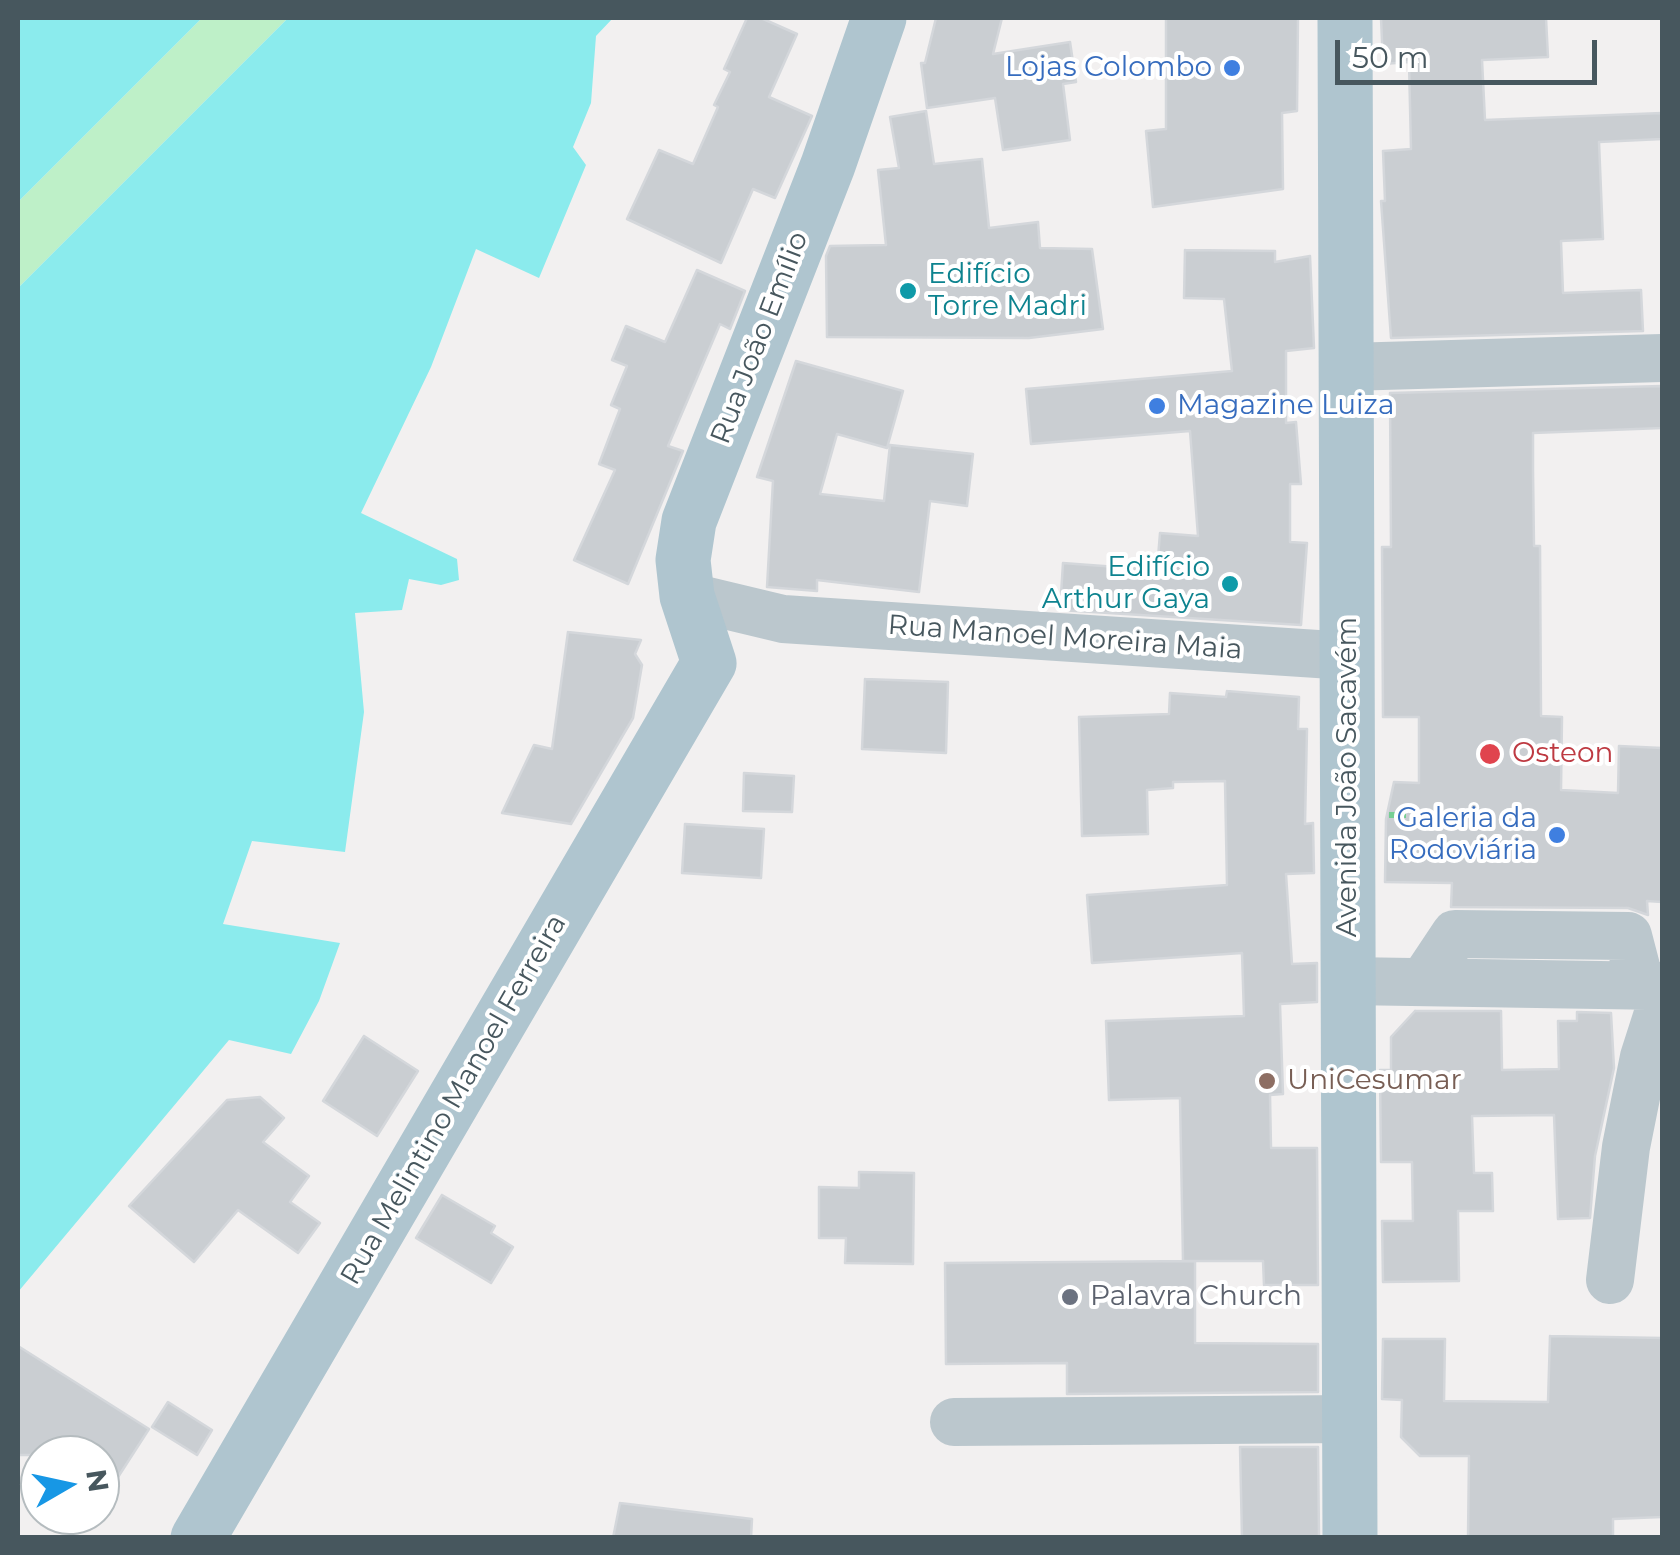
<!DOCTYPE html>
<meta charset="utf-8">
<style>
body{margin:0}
#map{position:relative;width:1680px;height:1555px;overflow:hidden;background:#f2f0f0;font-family:Montserrat,sans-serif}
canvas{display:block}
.frame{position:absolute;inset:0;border:20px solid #47575e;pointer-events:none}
.north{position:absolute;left:20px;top:1435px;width:100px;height:100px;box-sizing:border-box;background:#fff;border:2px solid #b5bcbf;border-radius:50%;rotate:81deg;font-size:28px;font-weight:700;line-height:40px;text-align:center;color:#47575e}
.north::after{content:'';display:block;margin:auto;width:35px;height:45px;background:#1797e5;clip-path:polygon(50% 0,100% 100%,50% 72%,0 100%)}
.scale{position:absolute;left:1335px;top:40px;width:262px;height:45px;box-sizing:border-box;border:5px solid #47575e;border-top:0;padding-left:12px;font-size:30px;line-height:35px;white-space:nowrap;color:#47575e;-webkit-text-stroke:8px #fff;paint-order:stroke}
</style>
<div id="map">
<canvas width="1680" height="1555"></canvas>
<div class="frame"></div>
<div class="north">N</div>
<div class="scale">50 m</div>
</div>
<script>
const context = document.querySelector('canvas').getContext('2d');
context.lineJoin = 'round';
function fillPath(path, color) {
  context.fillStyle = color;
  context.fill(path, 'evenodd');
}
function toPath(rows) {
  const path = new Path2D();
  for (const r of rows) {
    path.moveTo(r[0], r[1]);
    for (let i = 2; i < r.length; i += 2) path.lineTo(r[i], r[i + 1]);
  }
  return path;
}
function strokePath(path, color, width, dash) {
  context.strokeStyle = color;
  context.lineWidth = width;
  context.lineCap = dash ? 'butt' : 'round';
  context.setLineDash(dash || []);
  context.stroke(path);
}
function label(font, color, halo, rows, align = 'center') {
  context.font = font + ' Montserrat,sans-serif';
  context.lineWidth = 8;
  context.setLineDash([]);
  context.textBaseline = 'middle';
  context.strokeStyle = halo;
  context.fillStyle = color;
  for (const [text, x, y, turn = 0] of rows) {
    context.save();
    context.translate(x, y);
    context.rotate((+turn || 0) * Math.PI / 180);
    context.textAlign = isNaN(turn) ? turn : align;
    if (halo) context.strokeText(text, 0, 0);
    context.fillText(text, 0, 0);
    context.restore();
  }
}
fillPath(toPath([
 [202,18,288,18,18,288,18,202]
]), '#bef0c8');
fillPath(toPath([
 [18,18,202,18,18,202],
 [288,18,613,18,596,36,591,103,573,147,586,165,539,278,476,249,431,367,361,513,457,559,459,580,441,585,409,579,402,610,355,613,364,712,345,852,252,841,223,924,340,943,319,1001,291,1054,229,1040,18,1292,18,288]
]), '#8bebed');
const building = toPath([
 [747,18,761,18,797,34,769,97,812,116,775,198,753,189,721,263,627,219,659,150,693,164,718,107,714,105,730,72,724,69,747,18],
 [936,18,1002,18,993,54,1070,42,1076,82,1063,84,1070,140,1003,150,995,98,927,108,921,63,925,63,936,18],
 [1166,18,1298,18,1297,111,1282,113,1283,189,1153,207,1146,131,1166,129,1166,18],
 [1381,18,1546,18,1548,57,1482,60,1485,120,1662,113,1662,139,1599,142,1603,239,1561,241,1563,293,1641,290,1643,331,1391,338,1381,201,1385,201,1383,151,1411,149,1409,62,1383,64,1381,18],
 [926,111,934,164,982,159,989,228,1038,222,1040,248,1092,249,1103,329,1029,338,827,337,826,256,830,246,886,245,878,170,899,168,890,117,926,111],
 [1185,250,1275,251,1275,262,1310,256,1314,348,1286,351,1286,423,1296,422,1301,484,1290,484,1290,542,1307,543,1301,625,1060,610,1063,563,1157,570,1160,533,1198,536,1190,431,1031,444,1026,389,1232,371,1224,299,1184,298,1185,250],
 [697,270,745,291,730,329,720,324,668,446,683,451,628,584,574,560,615,470,599,464,620,409,611,405,627,366,612,360,626,326,665,342,697,270],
 [796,361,903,391,887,448,837,434,820,494,884,501,890,445,973,454,967,506,930,501,919,592,817,580,817,591,767,587,773,481,757,477,796,361],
 [1662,386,1662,428,1533,433,1533,471,1534,546,1540,546,1541,716,1562,717,1561,790,1618,793,1619,746,1662,748,1662,902,1647,901,1648,915,1628,908,1451,907,1452,883,1385,882,1386,819,1394,782,1419,783,1419,717,1383,717,1382,547,1391,547,1390,393,1662,386],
 [568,632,641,640,635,654,642,665,633,718,571,824,502,813,534,745,552,749,568,632],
 [865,679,948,682,946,753,862,749,865,679],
 [1227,691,1299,697,1298,729,1307,729,1305,824,1313,823,1314,873,1286,874,1292,964,1317,963,1317,1002,1280,1004,1283,1094,1270,1095,1271,1148,1317,1148,1318,1285,1264,1285,1263,1261,1183,1261,1180,1098,1109,1100,1106,1021,1244,1016,1242,953,1092,963,1087,895,1227,885,1225,781,1173,782,1173,788,1147,790,1148,834,1082,836,1079,717,1169,714,1170,693,1226,697,1227,691],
 [744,773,794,776,792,812,743,811,744,773],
 [685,824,764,829,761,878,682,873,685,824],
 [1415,1011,1501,1011,1502,1070,1559,1069,1558,1021,1577,1021,1577,1012,1611,1013,1614,1068,1595,1156,1590,1218,1558,1219,1554,1115,1472,1116,1474,1173,1492,1173,1493,1211,1458,1211,1459,1281,1383,1282,1382,1221,1413,1221,1412,1162,1381,1162,1380,1070,1391,1070,1391,1037,1415,1011],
 [364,1036,418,1071,377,1136,323,1101,364,1036],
 [260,1097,284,1118,263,1142,309,1176,290,1202,320,1223,298,1253,238,1210,194,1262,129,1206,227,1100,260,1097],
 [859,1172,914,1173,913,1264,845,1263,846,1238,819,1238,819,1187,859,1188,859,1172],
 [442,1195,495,1226,491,1233,513,1247,491,1283,416,1238,442,1195],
 [1195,1261,1195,1343,1318,1344,1318,1392,1067,1394,1067,1363,946,1364,945,1263,1195,1261],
 [1550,1336,1662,1338,1662,1517,1613,1519,1613,1538,1468,1538,1469,1456,1420,1456,1401,1437,1402,1400,1382,1399,1383,1339,1445,1339,1444,1401,1548,1402,1550,1336],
 [18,1346,149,1429,100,1505,100,1455,18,1455,18,1346],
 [168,1402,212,1430,197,1455,152,1427,168,1402],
 [1240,1447,1318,1447,1319,1538,1242,1538,1240,1447],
 [620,1503,752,1519,751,1538,613,1538,620,1503]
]);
fillPath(building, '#caced2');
strokePath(building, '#d4d7db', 2.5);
strokePath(toPath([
 [1389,815,1406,815]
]), '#76ce93', 6, [8, 5]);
strokePath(toPath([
 [1347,367,1662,358],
 [687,596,783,619,1348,656],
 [1349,981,1662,986],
 [1423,982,1455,934,1628,936,1641,986],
 [1610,1280,1626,1147,1644,1057,1662,1001],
 [954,1422,1350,1419]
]), '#bbc7cd', 48);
strokePath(toPath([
 [1345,18,1350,1538],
 [198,1538,709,663,687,596,683,560,689,521,828,165,879,18]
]), '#afc5cf', 55);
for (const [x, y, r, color] of [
 [1232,68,10,"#3f7fe0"],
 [908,291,10,"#0f9aa8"],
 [1157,406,10,"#3f7fe0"],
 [1230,584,10,"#0f9aa8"],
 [1490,754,12,"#e0444e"],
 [1557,835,10,"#3f7fe0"],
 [1267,1081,10,"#8d6e63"],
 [1070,1297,10,"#6b7280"]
]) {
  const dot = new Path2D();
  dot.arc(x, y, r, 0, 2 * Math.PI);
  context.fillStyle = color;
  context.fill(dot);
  strokePath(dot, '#fff', 4);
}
label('28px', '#366cbe', '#fff', [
 ["Lojas Colombo",1212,68],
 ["Magazine Luiza",1177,406,"left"],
 ["Galeria da",1537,819],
 ["Rodoviária",1537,851]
], 'right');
label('28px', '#0d838f', '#fff', [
 ["Edifício",928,275],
 ["Torre Madri",928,307],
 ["Edifício",1210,568,"right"],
 ["Arthur Gaya",1210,600,"right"]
], 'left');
label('28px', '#47575e', '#fff', [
 ["Rua João Emílio",760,338,-69],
 ["Rua Manoel Moreira Maia",1065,638,4],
 ["Avenida João Sacavém",1348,777,-90],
 ["Rua Melintino Manoel Ferreira",454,1100,-60]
]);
label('28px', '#be3a42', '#fff', [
 ["Osteon",1512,754]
], 'left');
label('28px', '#785e54', '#fff', [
 ["UniCesumar",1287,1081]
], 'left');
label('28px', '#5b616d', '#fff', [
 ["Palavra Church",1090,1297]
], 'left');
</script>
